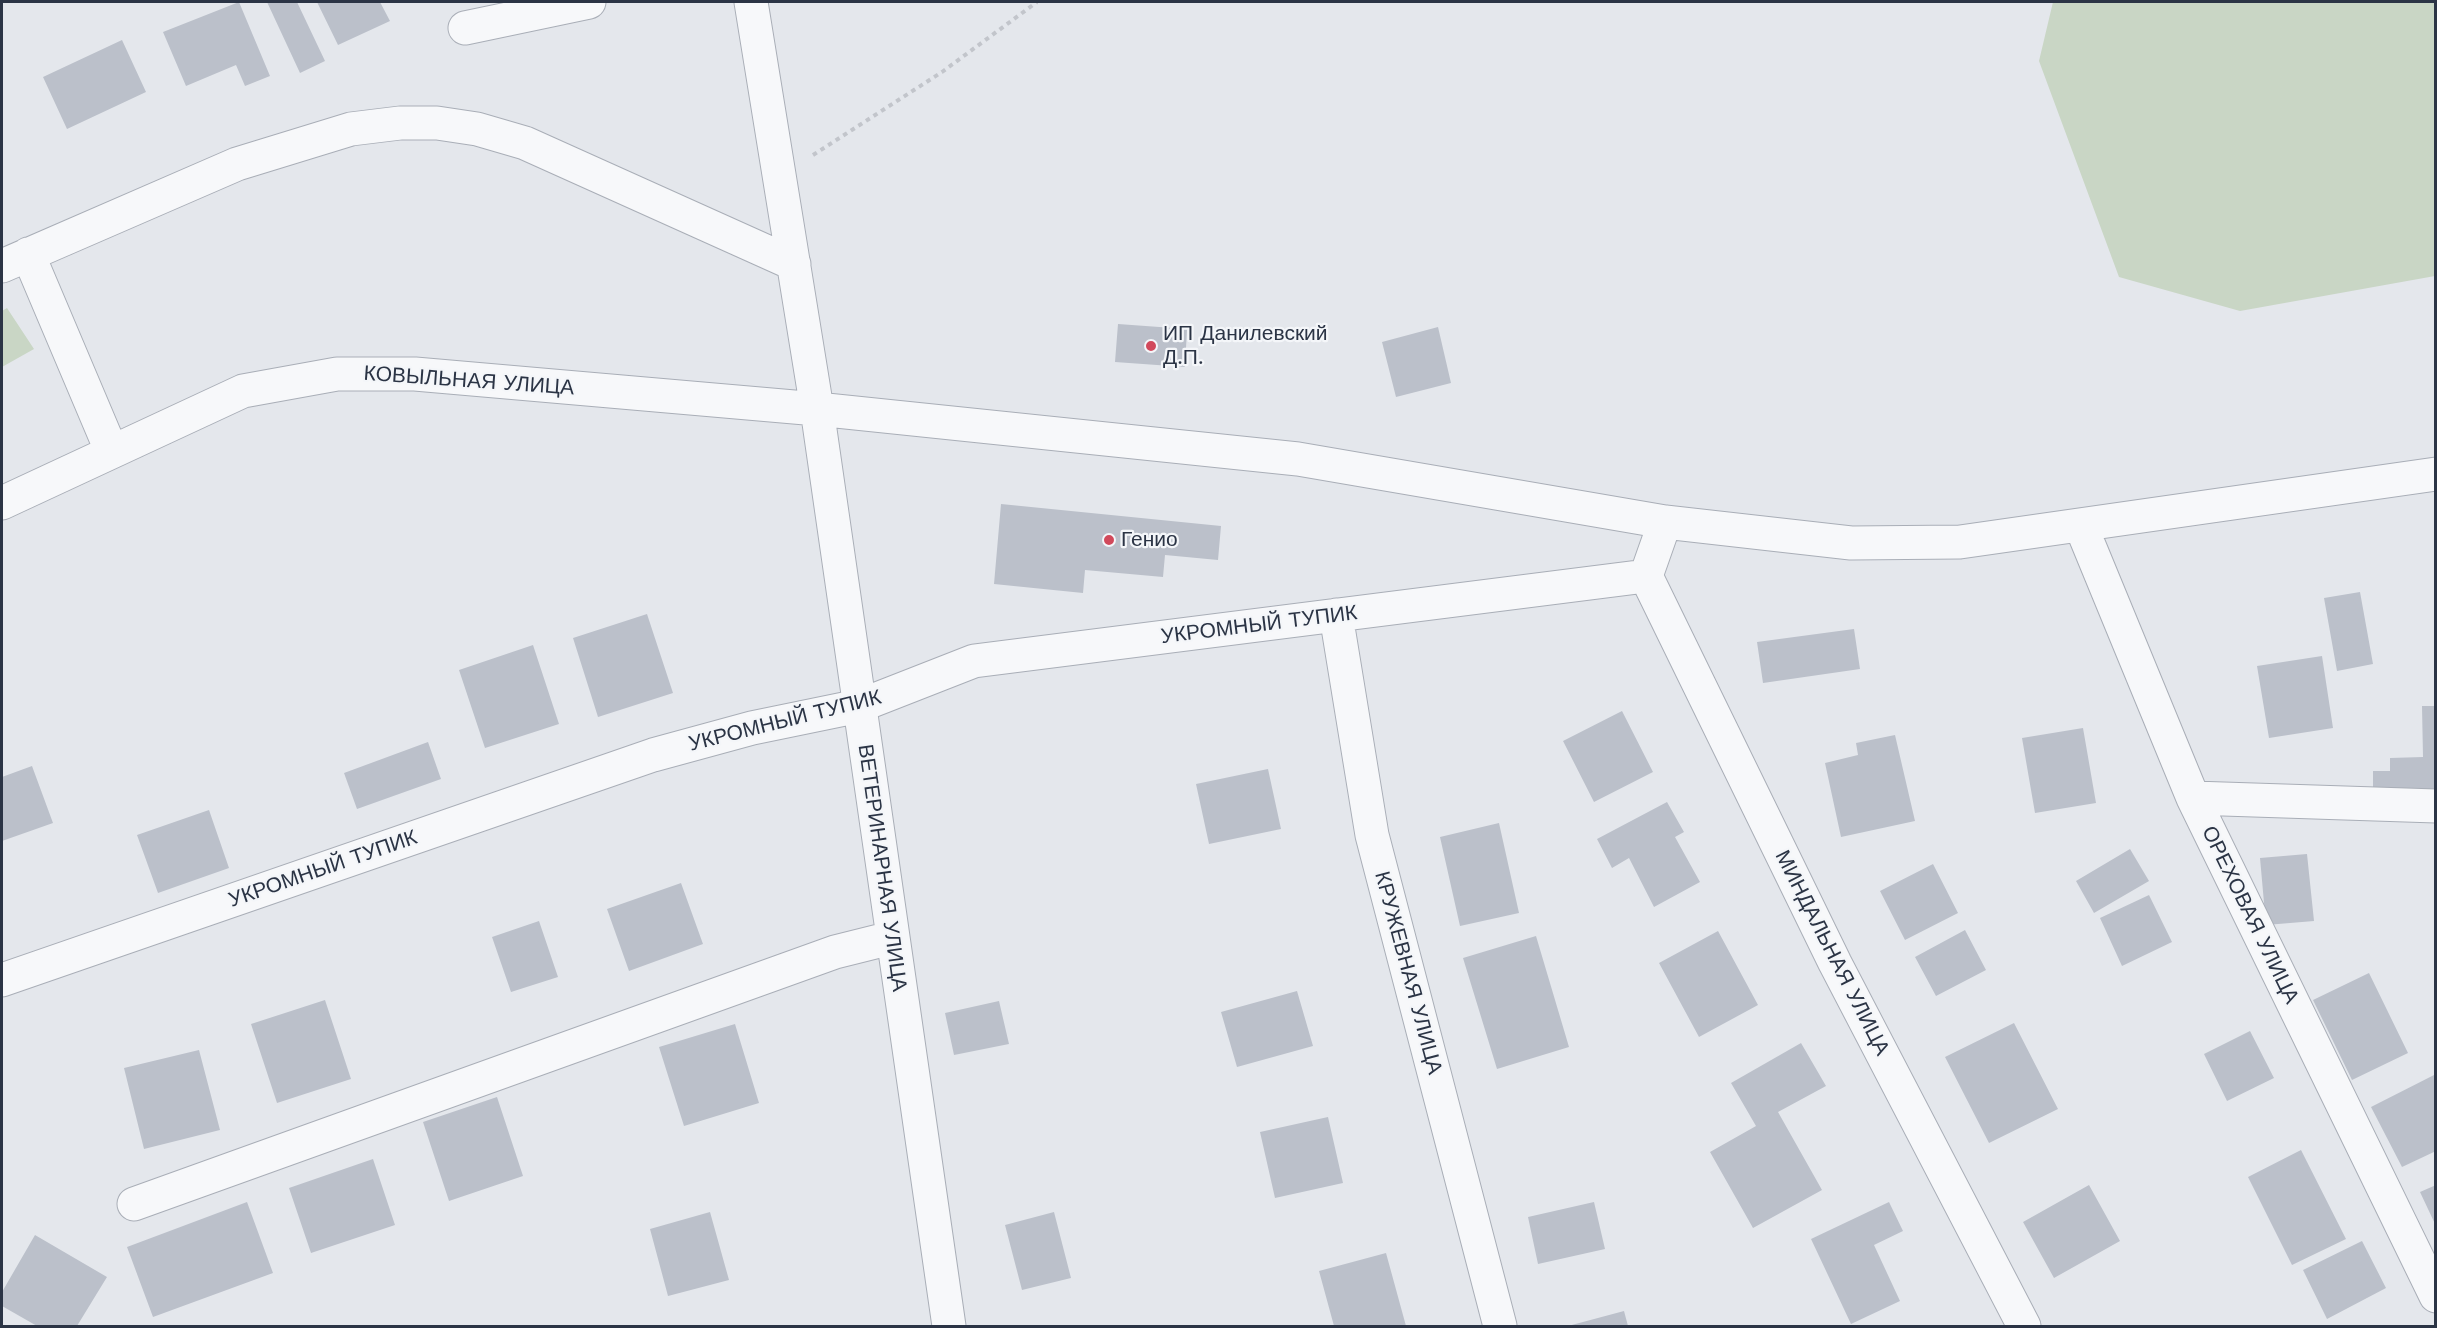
<!DOCTYPE html>
<meta charset="utf-8">
<style>
body{margin:0}
#map{position:relative;width:2437px;height:1328px;overflow:hidden;background:#e4e7ec;font-family:"Work Sans",sans-serif}
canvas{display:block}
.frame{position:absolute;inset:0;border:3px solid #2b3445;pointer-events:none}
</style>
<div id="map">
<canvas width="2437" height="1328"></canvas>
<div class="frame"></div>
</div>
<script>
const context = document.querySelector('canvas').getContext('2d');
context.lineJoin = 'round';
function fillPath(path, color) {
  context.fillStyle = color;
  context.fill(path, 'evenodd');
}
function toPath(rows) {
  const path = new Path2D();
  for (const r of rows) {
    path.moveTo(r[0], r[1]);
    for (let i = 2; i < r.length; i += 2) path.lineTo(r[i], r[i + 1]);
  }
  return path;
}
function strokePath(path, color, width, dash) {
  context.strokeStyle = color;
  context.lineWidth = width;
  context.lineCap = dash ? 'butt' : 'round';
  context.setLineDash(dash || []);
  context.stroke(path);
}
function label(font, color, halo, rows, align = 'center') {
  context.font = font + ' "Work Sans",sans-serif';
  context.lineWidth = 4.5;
  context.setLineDash([]);
  context.textBaseline = 'middle';
  context.strokeStyle = halo;
  context.fillStyle = color;
  for (const [text, x, y, turn = 0] of rows) {
    context.save();
    context.translate(x, y);
    context.rotate((+turn || 0) * Math.PI / 180);
    context.textAlign = isNaN(turn) ? turn : align;
    if (halo) context.strokeText(text, 0, 0);
    context.fillText(text, 0, 0);
    context.restore();
  }
}
fillPath(toPath([
 [2053,2,2435,2,2435,276,2240,311,2119,277,2039,61],
 [7,308,34,349,2,367,2,311]
]), '#c9d6c5');
fillPath(toPath([
 [239,2,270,76,245,86,236,65,186,86,163,32],
 [267,2,297,2,325,61,300,73],
 [317,2,380,2,390,21,338,45],
 [122,40,146,92,67,129,43,77],
 [1118,324,1187,329,1185,367,1115,362],
 [1438,327,1451,383,1396,397,1382,342],
 [1001,504,1221,526,1218,560,1165,555,1163,577,1085,570,1083,593,994,584],
 [2360,592,2373,664,2337,671,2324,598],
 [647,614,673,693,598,717,573,638],
 [1854,629,1860,669,1763,683,1757,642],
 [533,645,559,724,485,748,459,670],
 [2322,656,2333,728,2269,738,2257,666],
 [2422,706,2436,706,2436,796,2373,797,2373,771,2390,771,2390,758,2423,757],
 [1622,711,1653,772,1594,802,1563,741],
 [2083,728,2096,803,2035,813,2022,738],
 [1895,735,1915,821,1841,837,1825,763,1858,755,1856,743],
 [428,742,441,779,357,809,344,773],
 [32,766,53,823,2,841,2,777],
 [1268,769,1281,829,1209,844,1196,784],
 [1667,802,1684,832,1675,837,1700,882,1654,907,1629,858,1612,868,1597,839],
 [209,810,229,868,158,893,137,835],
 [1499,823,1519,913,1460,926,1440,837],
 [2130,849,2149,881,2094,913,2076,881],
 [2307,854,2314,921,2266,925,2260,858],
 [1933,864,1958,913,1905,940,1880,891],
 [681,883,703,944,629,971,607,909],
 [2149,895,2172,942,2122,966,2100,918],
 [539,921,558,977,511,992,492,937],
 [1965,930,1986,970,1936,996,1915,957],
 [1718,931,1758,1005,1699,1037,1659,963],
 [1536,936,1569,1047,1497,1069,1463,958],
 [2369,973,2408,1053,2352,1080,2313,1000],
 [1297,991,1313,1046,1237,1067,1221,1012],
 [325,1000,351,1079,277,1103,251,1024],
 [999,1001,1009,1044,954,1055,945,1013],
 [2014,1023,2058,1109,1989,1143,1945,1057],
 [735,1024,759,1103,684,1126,659,1047],
 [2250,1031,2274,1078,2227,1101,2204,1054],
 [1801,1043,1826,1086,1778,1112,1822,1190,1753,1228,1710,1152,1756,1126,1731,1083],
 [199,1050,220,1130,144,1149,124,1068],
 [2436,1074,2436,1151,2402,1167,2371,1107],
 [497,1097,523,1176,449,1201,423,1122],
 [1328,1117,1343,1183,1275,1198,1260,1132],
 [2301,1150,2346,1239,2292,1265,2248,1177],
 [373,1159,395,1225,311,1253,289,1188],
 [2089,1185,2120,1241,2054,1278,2023,1222],
 [2436,1185,2436,1226,2420,1192],
 [247,1202,273,1273,153,1317,127,1247],
 [1594,1202,1605,1249,1538,1264,1528,1217],
 [1889,1202,1903,1231,1874,1245,1900,1301,1851,1324,1811,1239],
 [710,1212,729,1280,668,1296,650,1229],
 [1054,1212,1071,1278,1022,1290,1005,1225],
 [35,1235,107,1277,77,1326,37,1326,2,1306,2,1292],
 [2362,1241,2386,1288,2327,1319,2303,1270],
 [1386,1253,1406,1326,1334,1326,1319,1271],
 [1624,1311,1628,1326,1568,1326]
]), '#bbc0ca');
const minor = toPath([
 [751,2,817,409,949,1326],
 [465,28,589,2],
 [28,254,111,450],
 [2,266,237,164,351,129,400,123,437,123,477,129,525,143,794,264],
 [2,503,243,391,337,374,415,374,817,409,1298,459,1665,522,1851,543,1960,542,2436,474],
 [2081,526,2193,798,2436,1296],
 [1646,576,1835,963,2024,1326],
 [1336,615,1372,835,1500,1326],
 [2193,798,2436,806],
 [2,980,653,755,752,728,859,706,974,661,1646,576,1665,522],
 [134,1204,835,952,891,938]
]);
strokePath(minor, '#a9aeb7', 35);
strokePath(toPath([
 [813,155,942,72,1037,2]
]), '#c2c5cb', 4, [4.5, 4.5]);
strokePath(minor, '#f7f8fa', 33);
for (const [x, y, r, color] of [
 [1151,346,6,"#d1495b"],
 [1109,540,6,"#d1495b"]
]) {
  const dot = new Path2D();
  dot.arc(x, y, r, 0, 2 * Math.PI);
  context.fillStyle = color;
  context.fill(dot);
  strokePath(dot, '#f4f6f9', 2);
}
label('21px', '#2b3445', '#f4f6f9', [
 ["ИП Данилевский",1163,334],
 ["Д.П.",1163,358],
 ["Генио",1121,540]
], 'left');
label('21px', '#2b3445', '#f4f6f9', [
 ["КОВЫЛЬНАЯ УЛИЦА",469,381,4],
 ["УКРОМНЫЙ ТУПИК",1259,625,-7],
 ["УКРОМНЫЙ ТУПИК",785,721,-14],
 ["ВЕТЕРИНАРНАЯ УЛИЦА",882,868,82],
 ["УКРОМНЫЙ ТУПИК",323,869,-19],
 ["ОРЕХОВАЯ УЛИЦА",2250,915,64],
 ["МИНДАЛЬНАЯ УЛИЦА",1832,953,63],
 ["КРУЖЕВНАЯ УЛИЦА",1408,973,75]
]);
</script>
